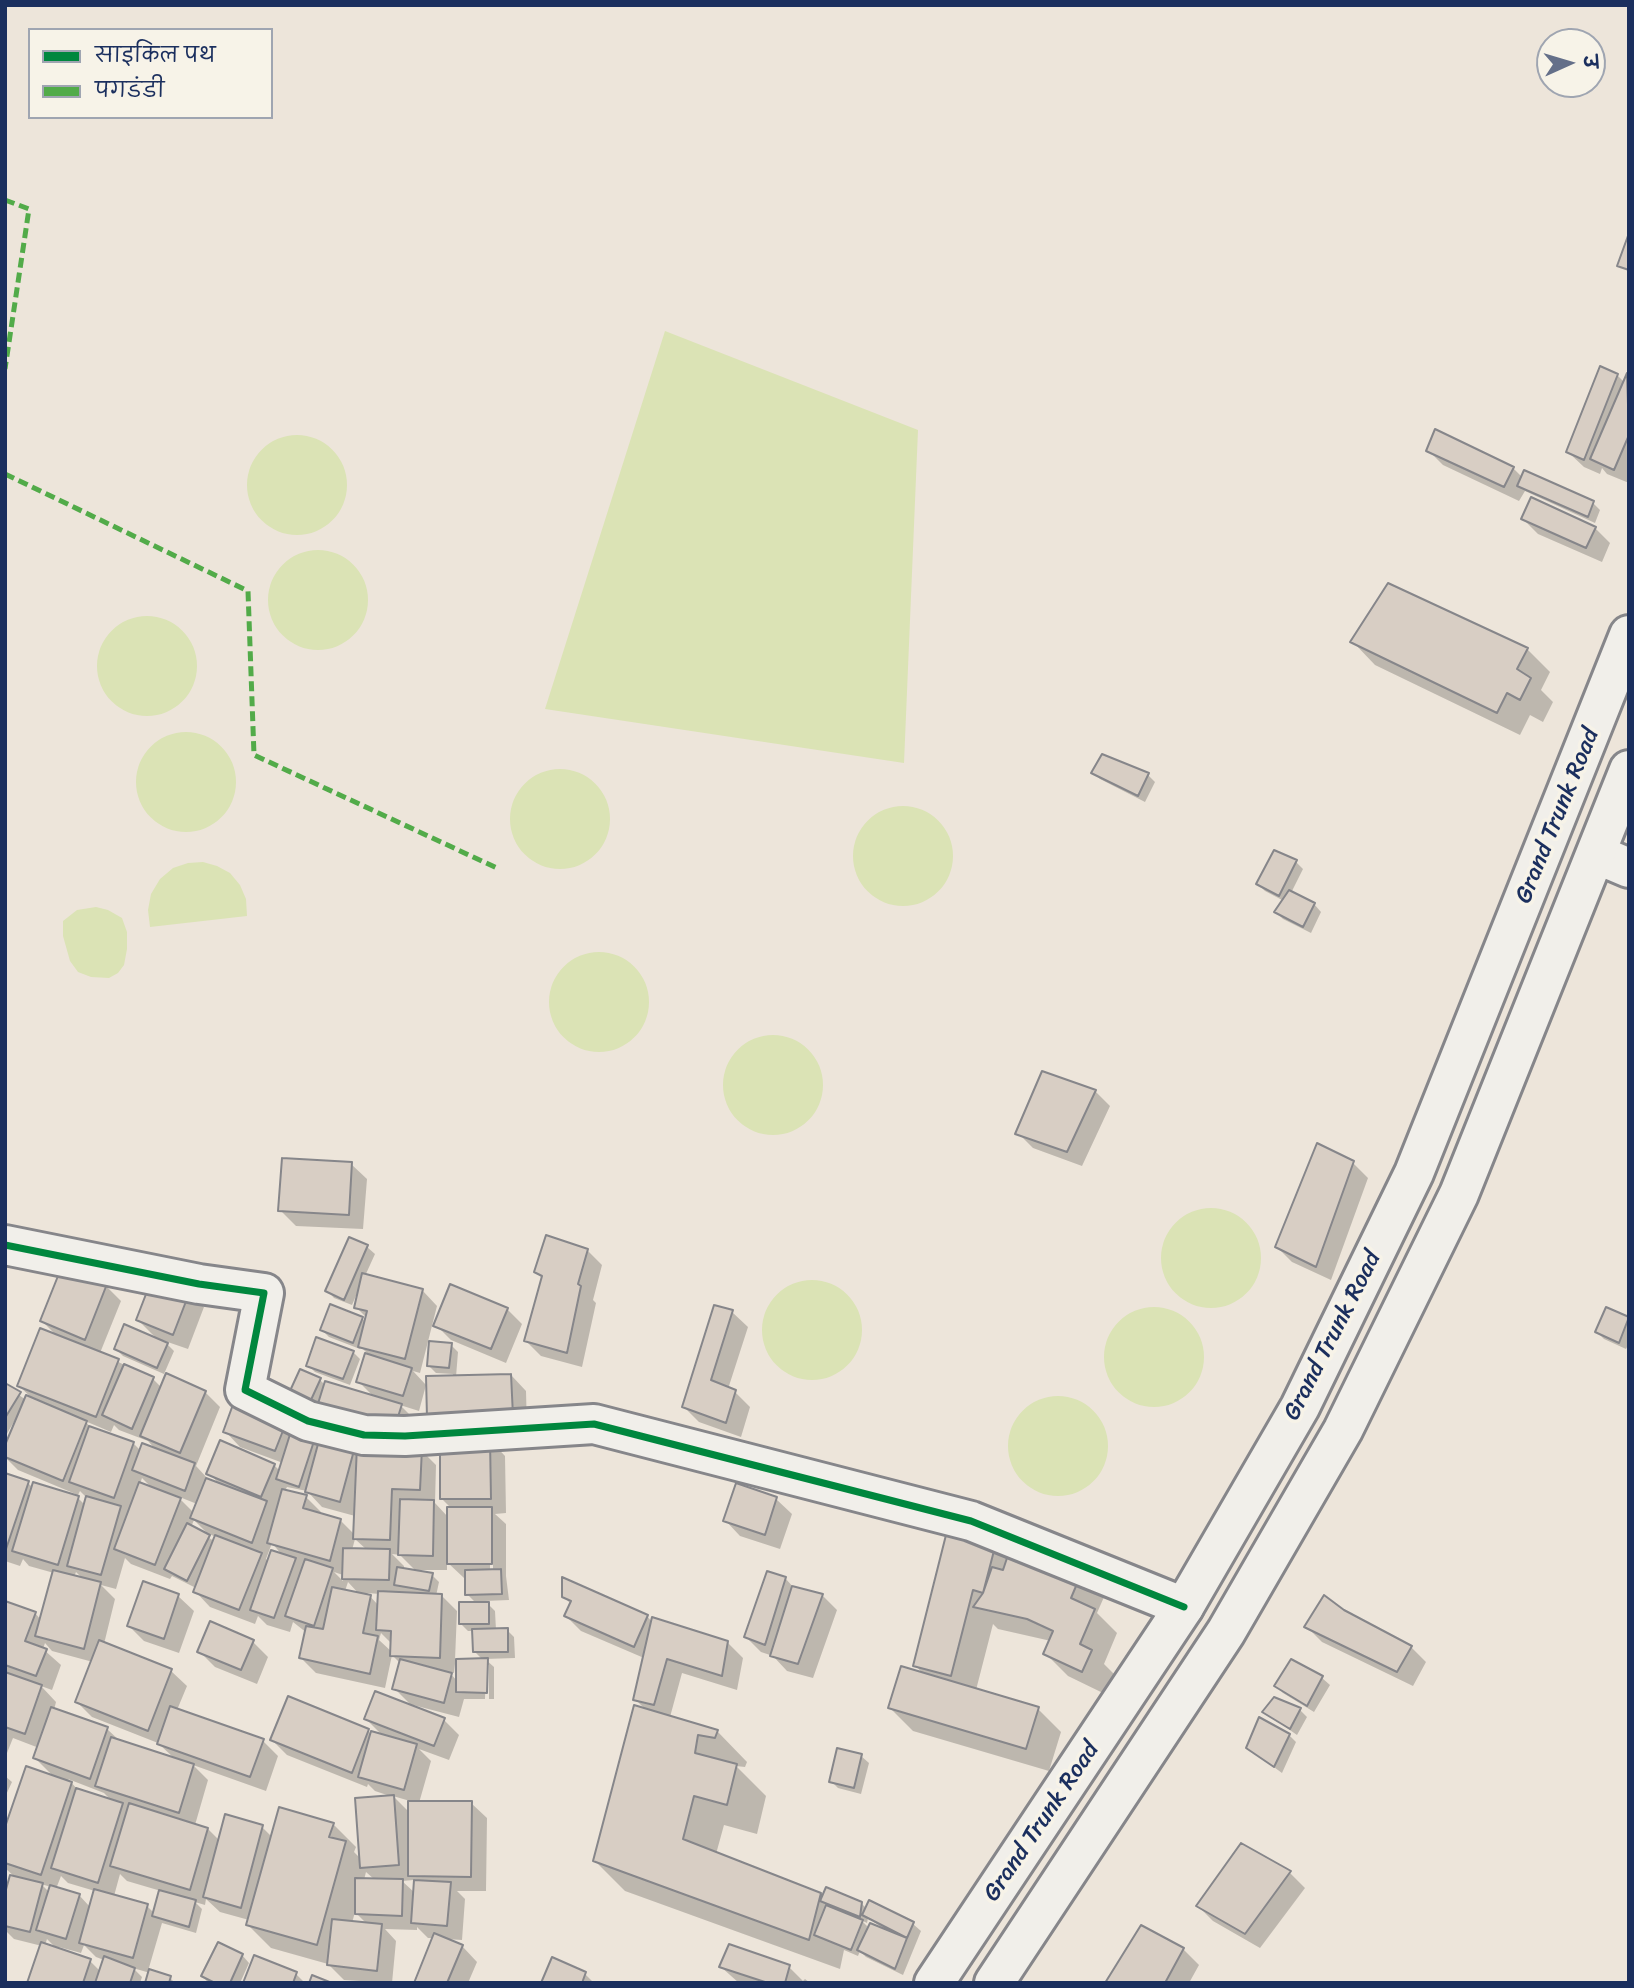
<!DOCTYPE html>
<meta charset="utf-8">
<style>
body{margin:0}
#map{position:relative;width:1634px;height:1988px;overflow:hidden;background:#ede5da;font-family:Sriracha,"Playpen Sans Deva",sans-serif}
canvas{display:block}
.frame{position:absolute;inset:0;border:7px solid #1b2f5e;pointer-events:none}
.legend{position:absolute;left:28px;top:28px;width:245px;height:91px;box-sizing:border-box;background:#f7f3e8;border:2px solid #9fa5b1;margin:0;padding:9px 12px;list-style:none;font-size:21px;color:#1b2f5e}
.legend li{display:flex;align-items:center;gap:14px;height:35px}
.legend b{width:35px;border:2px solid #9fa5b1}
.north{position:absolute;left:1536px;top:28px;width:70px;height:70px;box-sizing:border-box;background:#f7f3e8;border:2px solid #9fa5b1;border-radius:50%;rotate:86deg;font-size:19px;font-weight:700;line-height:28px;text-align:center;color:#1b2f5e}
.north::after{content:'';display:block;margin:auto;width:24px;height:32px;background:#646f89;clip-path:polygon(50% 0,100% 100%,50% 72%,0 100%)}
</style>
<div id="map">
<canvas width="1634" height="1988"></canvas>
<div class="frame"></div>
<ul class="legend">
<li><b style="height:9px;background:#00873e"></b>साइकिल पथ</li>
<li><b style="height:9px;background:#52ab49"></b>पगडंडी</li>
</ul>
<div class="north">उ</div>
</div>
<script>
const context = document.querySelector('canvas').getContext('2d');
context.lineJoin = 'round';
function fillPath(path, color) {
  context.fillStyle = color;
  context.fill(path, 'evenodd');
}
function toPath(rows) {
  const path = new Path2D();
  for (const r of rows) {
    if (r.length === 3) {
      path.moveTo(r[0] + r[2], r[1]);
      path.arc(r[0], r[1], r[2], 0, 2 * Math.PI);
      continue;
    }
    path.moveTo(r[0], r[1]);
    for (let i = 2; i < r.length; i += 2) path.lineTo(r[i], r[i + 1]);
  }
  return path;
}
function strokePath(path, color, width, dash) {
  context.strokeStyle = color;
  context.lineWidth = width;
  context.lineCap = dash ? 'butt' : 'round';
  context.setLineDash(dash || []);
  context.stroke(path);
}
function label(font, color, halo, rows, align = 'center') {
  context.font = font + ' Sriracha,sans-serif';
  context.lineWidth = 7;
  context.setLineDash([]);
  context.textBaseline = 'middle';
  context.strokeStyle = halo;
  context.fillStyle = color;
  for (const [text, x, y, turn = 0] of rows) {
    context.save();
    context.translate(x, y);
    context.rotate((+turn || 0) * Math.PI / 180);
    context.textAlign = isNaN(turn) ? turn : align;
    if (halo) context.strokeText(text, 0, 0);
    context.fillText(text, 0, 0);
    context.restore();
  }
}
fillPath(toPath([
 [665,331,918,430,904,763,545,709],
 [297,485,50],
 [318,600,50],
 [147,666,50],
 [186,782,50],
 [560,819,50],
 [903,856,50],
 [203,862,217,866,230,873,240,885,246,899,247,916,150,927,148,910,151,894,160,879,173,868,188,863],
 [96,907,108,910,122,918,127,932,127,949,124,965,118,973,109,978,91,977,78,972,70,961,63,936,63,921,77,910],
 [599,1002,50],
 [773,1085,50],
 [1211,1258,50],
 [812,1330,50],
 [1154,1357,50],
 [1058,1446,50]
]), '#dbe3b5');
fillPath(toPath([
 [1617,375,1625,383,1629,376,1629,483,1607,474,1602,468,1600,474,1584,467,1568,452],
 [1428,450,1513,468,1523,478,1593,503,1600,510,1595,523,1525,491,1519,501,1443,465],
 [1523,519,1595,528,1610,543,1602,562,1538,534],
 [1353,642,1527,649,1550,672,1541,690,1553,702,1543,722,1530,715,1520,735,1375,665],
 [1093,772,1148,775,1155,782,1145,802,1100,779],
 [1296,862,1303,869,1291,893,1314,904,1321,912,1311,933,1283,919,1276,912,1284,901,1265,891,1258,884],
 [1095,1091,1110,1106,1082,1166,1033,1148,1018,1133],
 [1353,1163,1368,1178,1331,1280,1292,1262,1277,1247],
 [351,1164,367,1179,363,1229,296,1226,280,1210],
 [350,1239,367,1247,375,1254,365,1276,422,1290,437,1306,420,1373,413,1371,426,1385,419,1411,400,1405,416,1421,293,1411,320,1380,326,1386,375,1398,358,1381,367,1353,361,1347,360,1349,329,1337,322,1330,362,1318,366,1323,367,1318,356,1307,358,1291,352,1305,334,1298,327,1290],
 [587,1250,602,1265,593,1300,596,1303,582,1367,541,1356,526,1341,543,1279,536,1272],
 [106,1286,121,1301,100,1353,153,1379,162,1388,205,1392,220,1407,196,1466,209,1480,220,1485,209,1473,274,1465,281,1472,283,1463,240,1447,225,1431,236,1401,421,1450,436,1465,435,1503,448,1517,452,1509,442,1499,490,1440,505,1456,506,1513,495,1514,506,1524,506,1576,509,1600,485,1601,495,1611,496,1630,507,1630,514,1637,515,1658,485,1659,494,1667,494,1699,489,1699,489,1665,486,1665,485,1699,464,1699,459,1717,413,1705,413,1707,394,1688,401,1664,392,1655,385,1688,316,1673,301,1658,307,1633,293,1622,290,1632,267,1625,258,1616,255,1624,210,1607,195,1591,196,1588,172,1576,170,1579,131,1564,125,1558,116,1589,101,1585,115,1599,104,1644,171,1671,187,1686,177,1710,263,1741,278,1756,266,1791,193,1765,208,1780,195,1825,208,1829,220,1841,262,1827,272,1837,333,1824,356,1847,354,1852,361,1859,393,1797,375,1791,368,1784,367,1787,287,1755,272,1740,368,1731,372,1735,383,1736,366,1719,444,1720,459,1735,449,1760,419,1749,431,1761,419,1803,471,1803,487,1818,486,1891,457,1891,465,1899,462,1940,446,1939,462,1946,477,1962,468,1983,416,1983,434,1938,428,1938,417,1927,417,1930,385,1929,396,1941,392,1983,344,1980,328,1964,271,1948,248,1925,249,1920,220,1912,206,1899,205,1905,195,1902,202,1909,196,1933,162,1923,148,1971,170,1978,175,1983,146,1983,150,1973,133,1968,142,1977,140,1983,29,1983,42,1946,14,1939,7,1932,5,1939,5,1890,7,1892,16,1878,5,1868,5,1832,55,1778,35,1758,39,1748,13,1738,5,1758,5,1602,35,1613,41,1620,54,1573,29,1566,23,1559,20,1566,5,1561,5,1475,28,1483,33,1488,78,1498,85,1505,87,1498,80,1491,78,1495,18,1470,5,1457,17,1421,15,1420,5,1437,5,1385,26,1400,34,1400,19,1386,57,1336,42,1321],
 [85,1421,111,1432,114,1425,119,1430,148,1441,157,1451,141,1451,133,1443,92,1429],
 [142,1478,153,1489,140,1484],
 [287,1487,307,1491,322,1507,355,1516,355,1535,341,1521,320,1515,321,1512,306,1497,285,1491],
 [177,1496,197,1504,194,1513],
 [194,1520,207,1533,216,1537,214,1541,191,1527],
 [490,1522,493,1522,493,1573,490,1573],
 [355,1539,367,1550,352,1550],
 [272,1543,282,1555,269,1562,266,1559],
 [392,1554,400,1555,415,1570,447,1570,447,1562,464,1578,466,1578,467,1594,477,1604,461,1624,468,1631,474,1631,474,1651,483,1660,455,1660,457,1611,442,1596,436,1596,439,1582,432,1575,404,1570,404,1566],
 [76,1572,84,1580,74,1577],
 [334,1572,343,1575,343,1581],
 [348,1582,360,1595,345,1591],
 [367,1593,380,1594,379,1606],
 [381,1633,392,1644,392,1652,379,1640],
 [45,1643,52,1651,93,1662,77,1702,92,1717,158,1743,175,1759,121,1742,107,1729,54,1710,56,1702,41,1686,52,1690,61,1665,43,1649],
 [455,1664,458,1664,458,1682,449,1672,454,1673],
 [68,1779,104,1793,113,1802,79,1791],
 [393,1796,410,1801,410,1813],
 [366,1872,375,1880,364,1880],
 [120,1874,127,1881,161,1891,154,1913,147,1906,114,1896],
 [61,1876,68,1883,95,1891,90,1907,79,1895,56,1889],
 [414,1880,416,1881,415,1893,402,1881],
 [41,1884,51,1887,49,1892],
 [355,1912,367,1924,352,1923],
 [47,1939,58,1950,45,1945],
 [84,1945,96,1957,104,1960,100,1971,90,1961,58,1950,59,1947,81,1953],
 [189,1292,204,1307,188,1349,156,1338,138,1320],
 [507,1309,522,1324,506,1363,451,1340,436,1325],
 [1607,1309,1629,1319,1629,1343,1626,1349,1604,1339,1597,1332],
 [732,1312,748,1327,728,1389,735,1392,750,1407,741,1437,699,1422,684,1407],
 [167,1344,174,1351,164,1374,123,1356,116,1349],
 [451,1345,458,1352,456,1377,511,1375,526,1391,527,1430,453,1377,453,1374,436,1373,429,1366],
 [353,1352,360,1359,350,1385,315,1372,308,1365],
 [776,1499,792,1514,780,1549,740,1536,725,1520],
 [995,1545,1009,1558,1081,1574,1104,1597,1097,1613,1117,1633,1104,1664,1114,1674,1105,1694,1068,1676,1045,1653,1051,1641,998,1629,993,1624,976,1690,1038,1709,1061,1732,1049,1771,913,1731,890,1708,924,1675,915,1665],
 [785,1578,795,1589,822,1595,837,1610,813,1678,787,1671,773,1656,761,1652,746,1637],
 [178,1596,194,1611,179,1653,144,1641,129,1626],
 [563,1596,647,1616,652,1622,728,1643,743,1658,737,1690,682,1673,670,1717,717,1731,747,1762,745,1767,736,1766,766,1796,757,1834,724,1825,716,1854,823,1898,861,1903,867,1909,870,1902,913,1924,921,1931,903,1975,866,1957,860,1951,858,1956,844,1950,840,1969,625,1891,595,1861,647,1711,635,1699,644,1658,581,1631,566,1616,571,1604],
 [868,1918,881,1927,881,1929,866,1934,867,1926,861,1920,867,1923],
 [1344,1611,1411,1647,1426,1662,1413,1686,1322,1642,1306,1626],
 [211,1624,253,1642,268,1657,257,1684,215,1667,199,1651],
 [1291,1661,1322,1678,1330,1685,1314,1712,1283,1693,1276,1686],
 [1275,1699,1300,1710,1307,1717,1297,1735,1264,1712],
 [1289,1735,1296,1742,1282,1773,1248,1748],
 [861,1756,869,1763,861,1794,838,1788,831,1781],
 [5,1776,12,1782,5,1797],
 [1242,1845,1290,1873,1305,1888,1260,1948,1213,1921,1198,1906],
 [1141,1927,1183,1949,1199,1965,1189,1983,1108,1983],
 [242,1955,249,1963,240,1983,208,1983,203,1976],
 [255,1958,296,1974,305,1983,245,1983],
 [721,1967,789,1967,803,1981,805,1979,810,1983,739,1983],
 [585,1974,594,1983,543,1983]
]), '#0003');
const building = toPath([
 [1629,233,1629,270,1617,266,1629,233],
 [1600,366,1618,374,1584,460,1566,452,1600,366],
 [1627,373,1629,435,1614,470,1590,459,1627,373],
 [1435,429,1514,467,1504,487,1426,451,1435,429],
 [1524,470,1594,501,1588,517,1517,486,1524,470],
 [1531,497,1596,527,1586,548,1521,519,1531,497],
 [1388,583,1528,648,1517,669,1531,678,1520,700,1507,693,1497,713,1350,642,1388,583],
 [1102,754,1149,773,1138,796,1091,773,1102,754],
 [1274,850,1297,860,1279,896,1256,884,1274,850],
 [1289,890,1315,903,1303,927,1274,912,1289,890],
 [1042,1071,1096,1090,1067,1152,1015,1134,1042,1071],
 [1317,1143,1354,1161,1316,1267,1275,1247,1317,1143],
 [282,1158,352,1162,349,1215,278,1211,282,1158],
 [546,1235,588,1249,578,1284,581,1286,567,1353,524,1341,542,1276,534,1272,546,1235],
 [349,1237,368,1245,344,1300,325,1291,349,1237],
 [62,1266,107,1284,85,1340,40,1321,62,1266],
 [362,1273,423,1289,405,1359,358,1347,367,1311,354,1308,362,1273],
 [153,1276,190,1291,173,1335,136,1320,153,1276],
 [450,1284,508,1308,491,1349,433,1326,450,1284],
 [330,1304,363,1317,353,1343,320,1330,330,1304],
 [714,1305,733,1310,711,1380,736,1390,726,1423,682,1407,714,1305],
 [1606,1307,1629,1317,1619,1343,1595,1332,1606,1307],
 [124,1324,168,1343,157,1368,114,1349,124,1324],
 [40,1328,119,1359,96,1417,17,1386,40,1328],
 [316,1337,354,1351,343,1379,306,1366,316,1337],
 [429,1341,452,1343,449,1368,427,1366,429,1341],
 [365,1353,412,1368,403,1396,356,1382,365,1353],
 [124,1364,154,1377,132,1429,102,1415,124,1364],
 [300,1369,321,1378,305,1413,284,1404,300,1369],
 [166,1373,206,1391,180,1453,140,1436,166,1373],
 [511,1374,513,1416,427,1418,426,1376,511,1374],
 [325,1381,402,1404,393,1433,316,1410,325,1381],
 [5,1383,21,1392,5,1418,5,1383],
 [26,1395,87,1421,63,1481,5,1457,5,1445,26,1395],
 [235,1399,288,1418,275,1451,223,1432,235,1399],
 [89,1426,134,1442,114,1498,69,1482,89,1426],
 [292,1428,316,1435,299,1487,276,1479,292,1428],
 [321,1433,356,1443,340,1502,305,1492,321,1433],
 [440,1439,490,1439,491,1499,440,1499,440,1439],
 [220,1440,275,1464,261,1497,206,1474,220,1440],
 [142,1443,195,1463,185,1491,132,1470,142,1443],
 [357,1445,422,1448,420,1490,392,1489,390,1540,353,1539,357,1445],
 [5,1473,29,1481,5,1552,5,1473],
 [206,1478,267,1501,252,1543,190,1518,206,1478],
 [33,1482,79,1496,58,1565,12,1551,33,1482],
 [139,1482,181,1498,155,1565,114,1549,139,1482],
 [736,1483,777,1497,765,1535,723,1521,736,1483],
 [282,1489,307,1495,303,1508,341,1519,330,1561,267,1543,282,1489],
 [86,1496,121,1506,101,1575,67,1566,86,1496],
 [400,1499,434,1500,433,1556,398,1555,400,1499],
 [447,1507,492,1507,492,1564,447,1564,447,1507],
 [187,1523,210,1535,187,1581,164,1569,187,1523],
 [947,1531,996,1543,983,1593,973,1590,951,1676,913,1666,947,1531],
 [215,1535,262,1553,239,1610,193,1592,215,1535],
 [343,1548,390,1549,389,1580,342,1579,343,1548],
 [1010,1549,1082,1572,1071,1598,1095,1609,1080,1644,1092,1650,1082,1672,1043,1654,1053,1631,1027,1619,973,1607,983,1593,992,1567,1003,1570,1010,1549],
 [271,1550,296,1558,274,1618,250,1610,271,1550],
 [305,1559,333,1568,314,1626,285,1616,305,1559],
 [397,1567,433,1573,429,1591,394,1585,397,1567],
 [501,1569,502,1594,465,1595,465,1570,501,1569],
 [53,1570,101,1582,84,1649,35,1636,53,1570],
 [767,1571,786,1577,765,1645,744,1637,767,1571],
 [562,1577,648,1615,634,1647,564,1616,571,1601,562,1597,562,1577],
 [143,1581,179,1594,164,1639,127,1626,143,1581],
 [792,1586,823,1594,798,1664,770,1656,792,1586],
 [332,1587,371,1595,363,1633,378,1636,370,1674,299,1658,306,1626,323,1629,332,1587],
 [378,1591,442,1594,440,1658,390,1656,391,1631,376,1630,378,1591],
 [1324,1595,1344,1610,1412,1646,1397,1672,1304,1627,1324,1595],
 [5,1601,36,1612,25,1641,47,1649,36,1676,5,1665,5,1601],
 [459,1602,489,1602,489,1624,459,1624,459,1602],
 [652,1617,728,1641,722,1676,667,1659,654,1705,633,1700,652,1617],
 [210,1621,254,1640,241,1670,197,1652,210,1621],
 [508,1628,508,1652,473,1652,472,1629,508,1628],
 [99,1640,172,1669,148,1731,75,1702,99,1640],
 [488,1658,487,1693,456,1692,456,1659,488,1658],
 [400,1659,452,1673,444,1703,392,1689,400,1659],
 [1291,1659,1323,1676,1307,1706,1274,1686,1291,1659],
 [901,1666,1039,1707,1026,1749,888,1708,901,1666],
 [5,1672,42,1685,25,1734,5,1727,5,1672],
 [375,1691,445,1718,434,1746,364,1719,375,1691],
 [288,1696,369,1729,352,1773,270,1740,288,1696],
 [1274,1697,1301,1708,1290,1729,1262,1712,1274,1697],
 [634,1705,718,1730,715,1738,698,1735,695,1753,737,1764,727,1805,694,1796,683,1839,821,1893,809,1940,593,1861,634,1705],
 [170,1706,264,1739,250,1777,157,1744,170,1706],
 [51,1707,108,1727,90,1779,33,1758,51,1707],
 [1259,1717,1290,1734,1274,1767,1246,1748,1259,1717],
 [371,1731,417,1744,404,1790,358,1777,371,1731],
 [111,1737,194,1764,179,1813,95,1786,111,1737],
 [837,1748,862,1754,854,1788,829,1782,837,1748],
 [26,1766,72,1782,41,1875,5,1863,5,1827,26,1766],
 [76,1788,123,1803,98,1883,51,1868,76,1788],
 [394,1795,399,1865,360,1868,355,1798,394,1795],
 [408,1801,472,1801,471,1877,408,1876,408,1801],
 [129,1803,208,1828,190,1890,110,1866,129,1803],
 [279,1807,334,1823,329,1837,346,1841,317,1945,246,1925,279,1807],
 [225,1814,263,1825,241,1908,203,1897,225,1814],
 [1241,1843,1291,1871,1245,1934,1196,1906,1241,1843],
 [10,1875,43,1883,30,1932,5,1926,5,1893,10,1875],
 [355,1878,403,1879,402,1916,355,1914,355,1878],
 [414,1880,451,1882,447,1926,411,1923,414,1880],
 [50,1885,80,1894,66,1939,36,1930,50,1885],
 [826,1887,862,1902,860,1917,820,1901,826,1887],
 [94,1889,148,1904,133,1958,79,1943,94,1889],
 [159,1890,196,1900,189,1927,152,1916,159,1890],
 [869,1900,914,1922,907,1938,862,1915,869,1900],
 [826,1905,863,1920,851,1950,814,1935,826,1905],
 [332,1919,382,1924,377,1971,327,1965,332,1919],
 [870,1923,907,1938,895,1969,857,1950,870,1923],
 [1141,1925,1184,1948,1165,1983,1105,1983,1141,1925],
 [434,1933,463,1945,447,1983,414,1983,434,1933],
 [41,1942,91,1959,83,1983,27,1983,41,1942],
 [218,1942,243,1954,230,1983,215,1983,201,1976,218,1942],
 [729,1944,790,1965,785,1983,768,1983,719,1967,729,1944],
 [254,1955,297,1972,293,1983,243,1983,254,1955],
 [104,1956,135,1968,130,1983,95,1983,104,1956],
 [552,1957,586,1972,582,1983,541,1983,552,1957],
 [149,1969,171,1976,169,1983,145,1983,149,1969],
 [312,1975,332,1983,309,1983,312,1975]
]);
fillPath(building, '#d8cec4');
strokePath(building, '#86868a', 2);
const minor = toPath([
 [1596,854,1629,868],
 [5,1245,199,1284,264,1293,245,1390,308,1421,364,1435,405,1436,594,1424,971,1521,1184,1607]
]);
const highway = toPath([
 [934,1983,1184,1607,1300,1407,1414,1173,1629,635],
 [994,1983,1226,1632,1343,1430,1459,1194,1629,770]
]);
strokePath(minor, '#86868a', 44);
strokePath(highway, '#86868a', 44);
strokePath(minor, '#f1efea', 38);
strokePath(highway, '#f1efea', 38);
strokePath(toPath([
 [5,200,29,209,5,369],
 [5,474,248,591,254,755,499,869]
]), '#52ab49', 5, [10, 5]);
strokePath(toPath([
 [5,1245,199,1284,264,1293,245,1390,308,1421,364,1435,405,1436,594,1424,971,1521,1184,1607]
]), '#00873e', 7);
label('24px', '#1b2f5e', '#f7f3e8', [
 ["Grand Trunk Road",1558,816,-68],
 ["Grand Trunk Road",1333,1336,-63],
 ["Grand Trunk Road",1042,1822,-56]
]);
</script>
